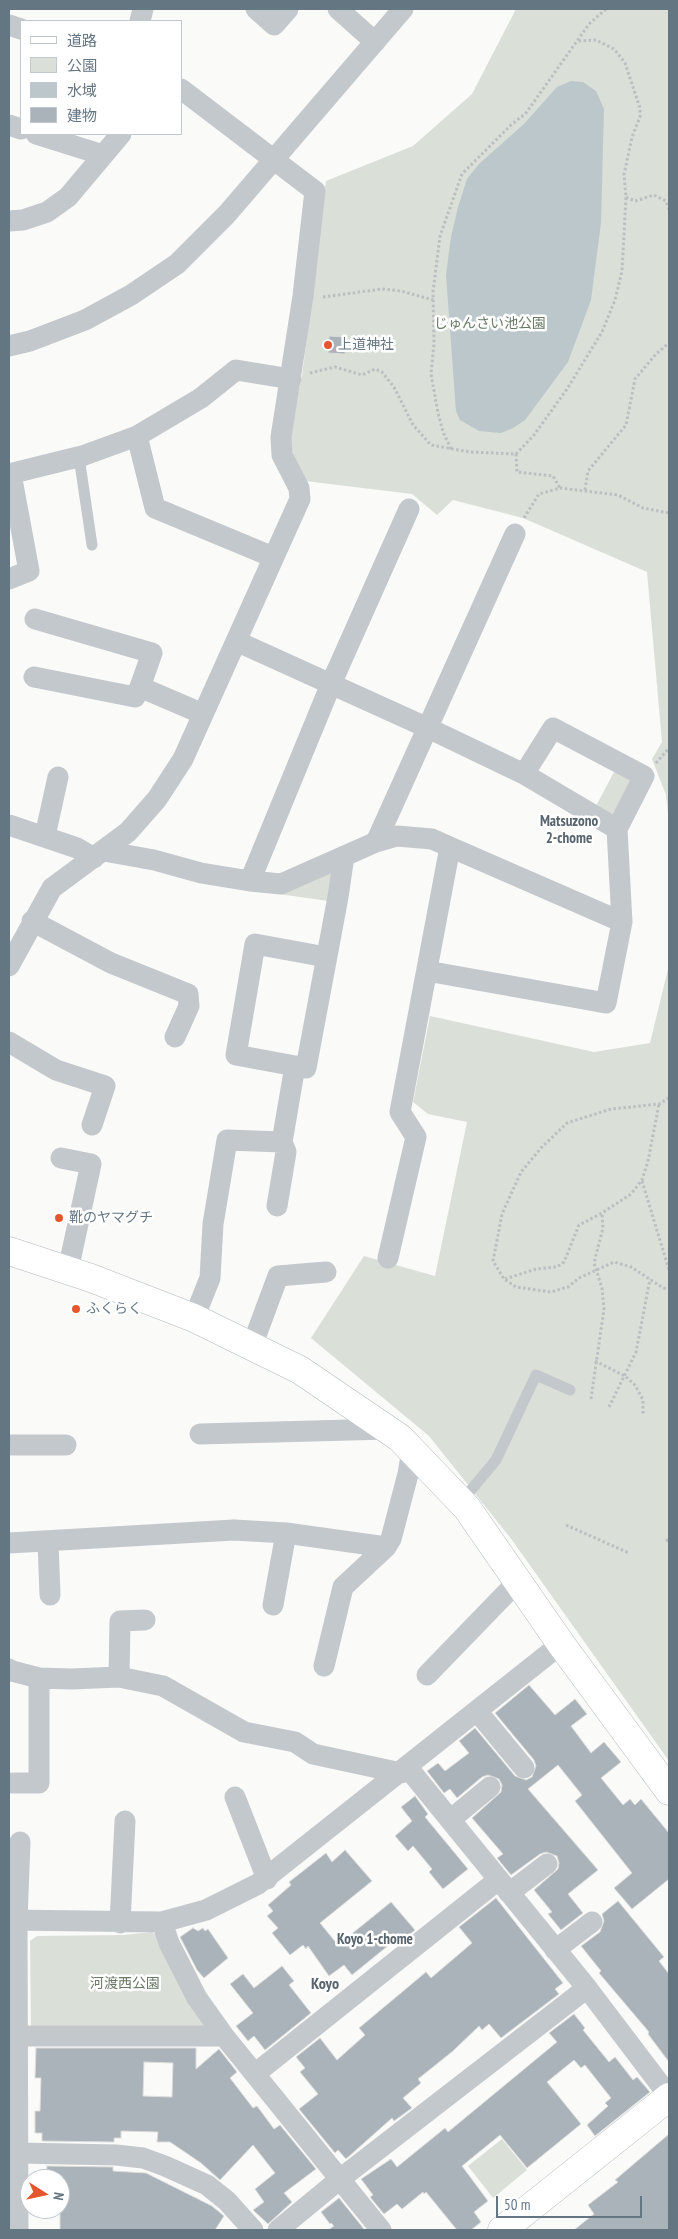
<!DOCTYPE html>
<meta charset="utf-8">
<style>
body{margin:0}
#map{position:relative;width:678px;height:2239px;overflow:hidden;background:#fafaf8;font-family:"PT Sans Narrow","Noto Sans JP",sans-serif}
canvas{display:block}
.frame{position:absolute;inset:0;border:10px solid #657683;pointer-events:none}
.legend{position:absolute;left:20px;top:20px;width:162px;height:115px;box-sizing:border-box;background:#fff;border:1px solid #c1c8cd;margin:0;padding:6px 9px;list-style:none;font-size:15px;color:#657683}
.legend li{display:flex;align-items:center;gap:10px;height:25px}
.legend b{width:25px;border:1px solid #c1c8cd}
.north{position:absolute;left:20px;top:2169px;width:50px;height:50px;box-sizing:border-box;background:#fff;border:1px solid #c1c8cd;border-radius:50%;rotate:100deg;font-size:14px;font-weight:700;line-height:20px;text-align:center;color:#657683}
.north::after{content:'';display:block;margin:auto;width:18px;height:22px;background:#e4572e;clip-path:polygon(50% 0,100% 100%,50% 72%,0 100%)}
.scale{position:absolute;left:496px;top:2196px;width:146px;height:22px;box-sizing:border-box;border:2px solid #657683;border-top:0;padding-left:6px;font-size:15px;line-height:18px;white-space:nowrap;color:#657683;-webkit-text-stroke:4px #fff;paint-order:stroke}
</style>
<div id="map">
<canvas width="678" height="2239"></canvas>
<div class="frame"></div>
<ul class="legend">
<li><b style="height:6px;background:#fff"></b>道路</li>
<li><b style="height:14px;background:#dadfd7"></b>公園</li>
<li><b style="height:14px;background:#bbc7cb"></b>水域</li>
<li><b style="height:14px;background:#aab3b9"></b>建物</li>
</ul>
<div class="north">N</div>
<div class="scale">50 m</div>
</div>
<script>
const context = document.querySelector('canvas').getContext('2d');
context.lineJoin = 'round';
function fillPath(path, color) {
  context.fillStyle = color;
  context.fill(path, 'evenodd');
}
function toPath(rows) {
  const path = new Path2D();
  for (const r of rows) {
    path.moveTo(r[0], r[1]);
    for (let i = 2; i < r.length; i += 2) path.lineTo(r[i], r[i + 1]);
  }
  return path;
}
function strokePath(path, color, width, dash) {
  context.strokeStyle = color;
  context.lineWidth = width;
  context.lineCap = dash ? 'butt' : 'round';
  context.setLineDash(dash || []);
  context.stroke(path);
}
function label(font, color, halo, rows, align = 'center') {
  context.font = font + ' "PT Sans Narrow","Noto Sans JP",sans-serif';
  context.lineWidth = 5;
  context.setLineDash([]);
  context.textBaseline = 'middle';
  context.strokeStyle = halo;
  context.fillStyle = color;
  for (const [text, x, y, turn = 0] of rows) {
    context.save();
    context.translate(x, y);
    context.rotate((+turn || 0) * Math.PI / 180);
    context.textAlign = isNaN(turn) ? turn : align;
    if (halo) context.strokeText(text, 0, 0);
    context.fillText(text, 0, 0);
    context.restore();
  }
}
fillPath(toPath([
 [516,9,669,9,669,822,666,795,652,759,662,742,647,572,523,518,453,500,437,515,412,494,305,481,287,440,302,376,326,181,413,146,472,94],
 [615,770,629,778,634,788,619,815,609,816,595,808],
 [325,869,332,875,328,901,279,894],
 [669,965,669,1761,512,1540,429,1436,311,1338,364,1256,435,1276,467,1122,428,1114,413,1102,430,1016,594,1052,650,1043],
 [152,1932,159,1937,205,2024,204,2032,31,2027,30,1941,37,1936,124,1935],
 [502,2139,527,2170,493,2198,468,2166]
]), '#dadfd7');
fillPath(toPath([
 [571,81,583,82,596,91,604,109,601,223,591,300,568,362,525,420,513,428,501,433,479,431,460,420,456,411,446,275,451,237,458,207,467,179,479,164,524,124,557,87]
]), '#bbc7cb');
const building = toPath([
 [329,336,346,337,345,354,328,353,329,336],
 [529,1685,555,1715,575,1699,587,1714,571,1726,591,1753,604,1742,621,1762,601,1778,623,1805,630,1799,635,1805,641,1799,669,1833,669,1879,632,1909,614,1888,632,1873,575,1801,582,1795,558,1765,528,1789,598,1870,568,1894,583,1913,561,1930,548,1914,552,1912,534,1890,558,1869,559,1863,557,1856,546,1852,540,1854,511,1875,497,1858,503,1854,472,1818,501,1792,502,1785,499,1779,488,1775,482,1777,457,1798,450,1789,444,1793,427,1771,438,1763,445,1771,469,1753,459,1741,475,1728,515,1776,526,1780,532,1777,536,1766,534,1760,495,1713,529,1685],
 [415,1796,428,1814,425,1817,468,1869,443,1889,429,1872,432,1869,413,1846,408,1851,395,1836,412,1821,401,1807,415,1796],
 [345,1850,372,1881,320,1923,338,1945,391,1902,415,1930,403,1940,400,1936,352,1975,344,1965,329,1976,308,1946,306,1949,303,1945,290,1955,272,1933,278,1928,267,1916,273,1911,268,1905,291,1885,289,1882,326,1853,332,1862,345,1850],
 [496,1898,563,1983,555,1989,559,1994,501,2038,489,2024,482,2030,479,2026,453,2051,418,2079,421,2083,403,2098,412,2108,394,2121,392,2118,346,2159,338,2150,335,2153,299,2109,318,2094,300,2072,305,2068,296,2057,320,2038,337,2060,365,2035,359,2028,426,1972,431,1978,472,1943,459,1927,496,1898],
 [618,1901,664,1957,659,1961,669,1974,669,2062,648,2034,649,2032,599,1973,601,1971,581,1946,600,1932,604,1921,602,1914,618,1901],
 [193,1928,198,1931,203,1928,205,1931,208,1929,228,1958,204,1978,197,1970,180,1937,193,1928],
 [282,1966,294,1981,289,1985,311,2013,265,2050,254,2036,248,2041,236,2026,253,2013,230,1984,243,1974,254,1988,282,1966],
 [574,2014,585,2028,583,2030,609,2062,615,2057,633,2080,637,2077,650,2092,595,2136,587,2125,608,2106,605,2103,611,2098,585,2065,581,2068,574,2060,547,2082,581,2124,527,2168,500,2135,462,2166,488,2201,474,2212,481,2222,471,2230,457,2230,426,2192,424,2194,423,2192,402,2209,397,2204,384,2214,370,2197,373,2195,361,2179,391,2159,397,2167,445,2128,448,2132,557,2042,549,2033,574,2014],
 [36,2048,196,2048,196,2069,219,2049,237,2072,230,2078,253,2108,257,2106,274,2129,280,2125,316,2169,284,2193,292,2202,268,2224,253,2210,264,2202,255,2189,275,2173,253,2145,220,2180,201,2163,170,2142,157,2142,158,2132,121,2131,121,2138,114,2138,114,2142,42,2141,42,2133,35,2133,35,2111,40,2111,41,2078,35,2078,36,2048],
 [144,2062,173,2063,172,2097,143,2096,144,2062],
 [669,2134,669,2230,574,2230,594,2214,588,2205,618,2182,615,2180,669,2134],
 [47,2166,113,2167,113,2171,146,2173,212,2206,224,2216,215,2230,60,2230,60,2179,46,2179,47,2166],
 [339,2198,364,2229,363,2230,328,2230,334,2226,331,2223,330,2224,321,2212,339,2198]
]);
fillPath(building, '#aab3b9');
strokePath(building, '#dcdcda', 1);
const secondary = toPath([
 [9,1251,91,1278,194,1318,300,1370,400,1438,467,1508,561,1644,669,1791],
 [502,2230,669,2097]
]);
strokePath(secondary, '#b3babf', 29);
strokePath(toPath([
 [626,197,635,201,654,195,666,201,669,209],
 [323,297,382,289,401,291,433,300],
 [310,373,335,367,362,375,375,369,382,372,394,387,413,425,431,445,470,452,516,454,517,472,553,476,560,488],
 [451,449,443,432,438,413,431,374,434,344,433,292,440,236,462,174,511,125,526,113,589,24,606,9],
 [516,454,534,435,567,389,602,332,615,300,622,271,626,197,624,175,632,137,640,117,640,108,625,63,614,49,596,40,579,41],
 [585,490,588,471,626,425,635,379,656,354,669,343],
 [524,518,539,494,560,488,618,495,643,508,669,513],
 [656,763,669,748],
 [669,1098,659,1104,611,1109,567,1123,541,1148,521,1172,502,1214,493,1261,504,1279,516,1287,551,1292,568,1287,579,1278,614,1262,631,1267,663,1288,669,1289],
 [642,1181,669,1270],
 [505,1279,536,1269,557,1267,564,1262,579,1225,602,1213,631,1194,642,1180,648,1161,659,1104],
 [595,1361,625,1376,635,1385,643,1400,643,1415],
 [591,1399,604,1309,602,1288,594,1263,603,1228,602,1213],
 [609,1407,636,1352,650,1279],
 [566,1525,629,1553],
 [666,1541,669,1539]
]), '#bbbfc2', 3, [2.5, 2.5]);
strokePath(toPath([
 [79,457,92,545],
 [461,1502,496,1460,536,1375,570,1390]
]), '#c3c8cc', 11);
strokePath(toPath([
 [256,9,274,25,288,9],
 [338,9,375,42],
 [140,21,143,9],
 [9,25,21,29],
 [9,125,21,129],
 [36,134,103,155],
 [9,221,23,220,47,212,68,197,121,134],
 [9,346,30,341,85,320,131,295,177,264,227,214,403,9],
 [137,436,155,508,273,557],
 [9,474,82,456,137,436,201,398,236,370,291,379],
 [9,579,29,571,11,474],
 [35,619,152,653,140,687],
 [236,641,428,728,524,774,553,728,644,776,617,829,622,922,606,1003,427,971],
 [34,677,135,697,140,687,203,714],
 [524,774,617,829],
 [9,825,77,848,94,858],
 [45,836,58,777],
 [376,842,515,534],
 [104,851,154,860,201,873,250,881,281,884,376,842,397,836,432,839,450,847],
 [250,881,331,684,409,509],
 [32,921,111,963,188,994,189,1006,175,1037],
 [326,957,255,944,236,1055,306,1068,338,897,344,856],
 [9,966,52,888,128,832,157,799,183,759,300,499,299,488,282,455,281,437,303,296,315,191,181,89],
 [9,1042,56,1070,105,1086,92,1125],
 [61,1158,91,1164,68,1270],
 [277,1206,286,1152,282,1142],
 [388,1258,416,1137,400,1112,450,847,622,922],
 [194,1318,210,1278,213,1224,227,1140,282,1142,295,1066],
 [252,1346,278,1276,326,1272],
 [200,1434,388,1429],
 [9,1445,66,1445],
 [48,1542,50,1595],
 [9,1543,234,1530,286,1533,386,1547,391,1539,408,1474,412,1450],
 [273,1605,286,1533],
 [324,1666,343,1587,386,1547],
 [9,1669,12,1671,39,1678,72,1679,119,1677,163,1686,244,1732,295,1742,313,1754,401,1773],
 [427,1675,518,1581],
 [119,1677,120,1621,145,1620],
 [477,1711,524,1768],
 [408,1768,587,1988,669,2096],
 [12,1783,39,1783,39,1678],
 [235,1797,267,1879],
 [450,1820,490,1787],
 [509,1893,547,1864],
 [9,1920,162,1922,206,1910,258,1884,561,1644],
 [162,1922,169,1943,197,1998,224,2036,381,2230],
 [120,1923,125,1821],
 [555,1950,592,1922],
 [18,2036,224,2036],
 [256,2073,498,1880],
 [18,2153,116,2155,143,2158,165,2166,207,2185,227,2201,253,2230],
 [18,2230,17,1920,20,1842],
 [278,2230,340,2179,587,1988]
]), '#c3c8cc', 21);
strokePath(secondary, '#fff', 28);
for (const [x, y, r, color] of [
 [328,345,5,"#e4572e"],
 [59,1218,5,"#e4572e"],
 [76,1309,5,"#e4572e"]
]) {
  const dot = new Path2D();
  dot.arc(x, y, r, 0, 2 * Math.PI);
  context.fillStyle = color;
  context.fill(dot);
  strokePath(dot, '#fff', 2);
}
label('14px', '#687a64', '#fff', [
 ["じゅんさい池公園",490,324],
 ["河渡西公園",125,1984]
]);
label('14px', '#657683', '#fff', [
 ["上道神社",338,345],
 ["靴のヤマグチ",69,1218],
 ["ふくらく",86,1309]
], 'left');
label('bold 15px', '#57646e', '#fff', [
 ["Matsuzono",569,822],
 ["2-chome",569,839],
 ["Koyo 1-chome",375,1940]
]);
label('bold 16px', '#57646e', '#fff', [
 ["Koyo",325,1984]
]);
</script>
